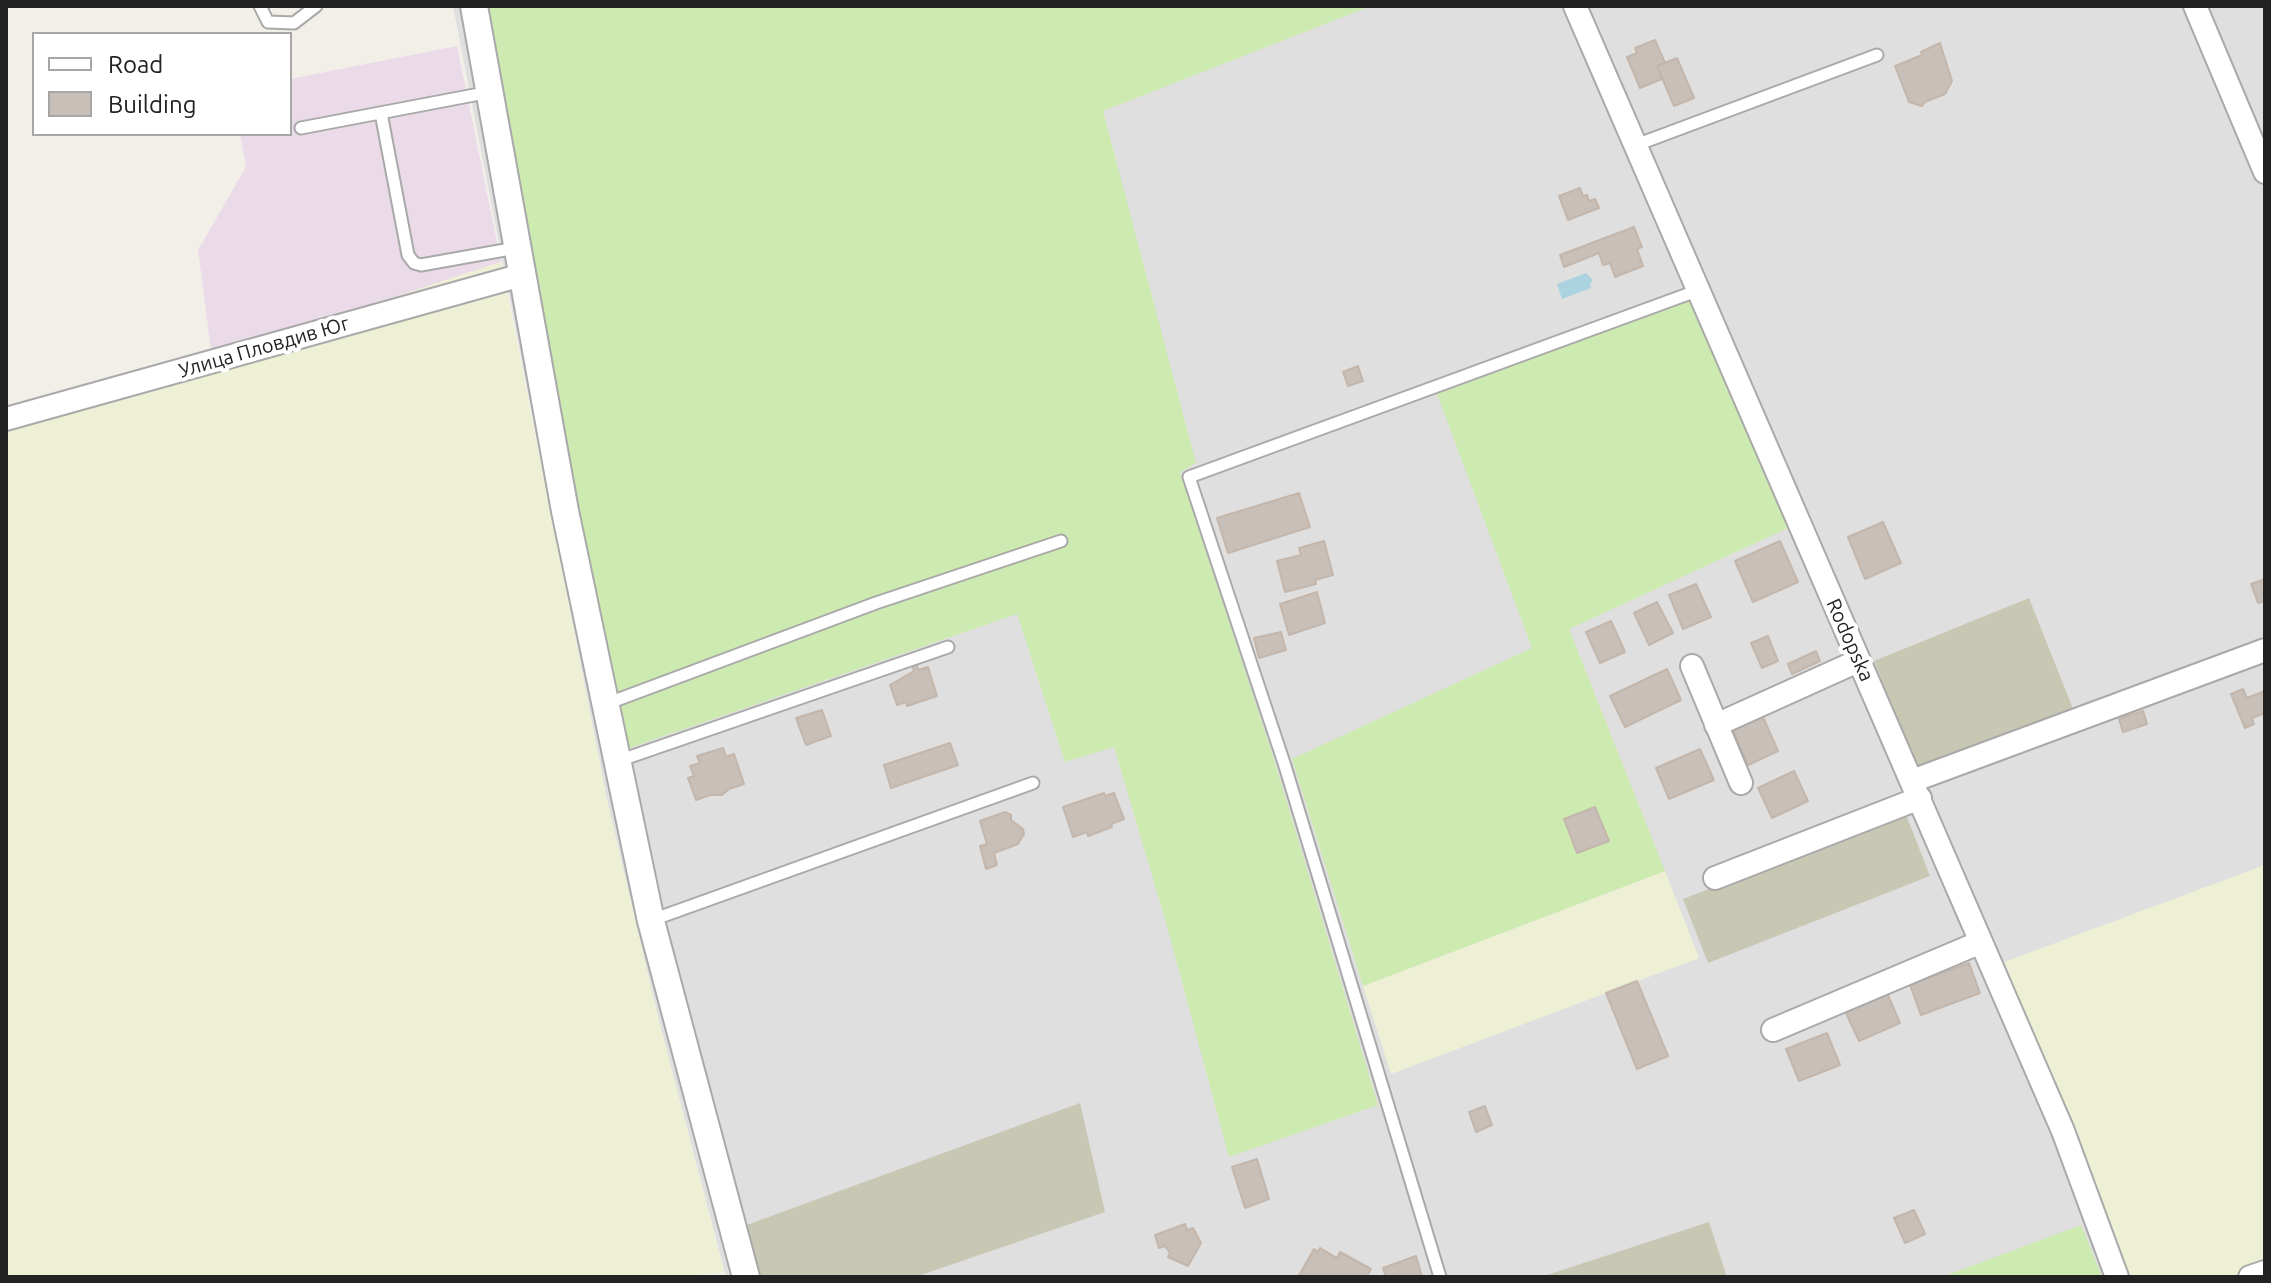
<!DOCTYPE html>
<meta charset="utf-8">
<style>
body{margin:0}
#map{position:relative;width:2271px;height:1283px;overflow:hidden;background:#f2efe9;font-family:Ubuntu,sans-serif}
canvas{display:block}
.frame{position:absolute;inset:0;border:8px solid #222;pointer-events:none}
.legend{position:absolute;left:32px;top:32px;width:260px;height:104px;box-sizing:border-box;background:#fff;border:2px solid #a7a7a7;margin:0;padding:10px 14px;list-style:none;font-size:24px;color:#222}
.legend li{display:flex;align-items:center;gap:16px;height:40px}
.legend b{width:40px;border:2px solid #a7a7a7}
</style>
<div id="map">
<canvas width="2271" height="1283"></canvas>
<div class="frame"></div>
<ul class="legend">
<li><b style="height:10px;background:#fff"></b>Road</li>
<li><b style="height:22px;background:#c7bfb8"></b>Building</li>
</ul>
</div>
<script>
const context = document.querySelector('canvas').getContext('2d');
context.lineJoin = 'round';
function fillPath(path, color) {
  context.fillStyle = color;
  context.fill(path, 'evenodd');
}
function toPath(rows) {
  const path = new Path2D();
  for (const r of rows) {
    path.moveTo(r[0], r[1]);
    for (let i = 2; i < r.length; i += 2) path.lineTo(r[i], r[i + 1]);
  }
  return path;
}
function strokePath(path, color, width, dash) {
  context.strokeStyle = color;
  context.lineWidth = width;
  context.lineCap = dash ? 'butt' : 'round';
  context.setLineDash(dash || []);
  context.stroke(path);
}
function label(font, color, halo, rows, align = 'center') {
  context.font = font + ' Ubuntu,sans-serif';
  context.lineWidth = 8;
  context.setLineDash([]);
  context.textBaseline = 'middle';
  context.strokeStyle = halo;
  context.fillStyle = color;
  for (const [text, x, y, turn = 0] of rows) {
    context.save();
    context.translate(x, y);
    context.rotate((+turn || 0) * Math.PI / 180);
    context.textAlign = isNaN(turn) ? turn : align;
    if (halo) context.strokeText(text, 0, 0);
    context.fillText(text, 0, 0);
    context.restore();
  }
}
fillPath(toPath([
 [453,6,2265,6,2265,1277,726,1277,658,1017,607,800]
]), '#e0dfdf');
fillPath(toPath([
 [457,46,501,262,212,357,198,250,246,167,240,134,290,134,290,79]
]), '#ebdbe8');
fillPath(toPath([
 [2029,598,2075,714,1920,777,1874,661],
 [1905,812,1930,876,1708,963,1683,899],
 [1080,1103,1105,1212,915,1277,758,1277,744,1226],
 [1709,1222,1727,1277,1541,1277]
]), '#c7c7b4');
fillPath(toPath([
 [501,262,607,800,658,1017,724,1272,680,1277,6,1277,6,419,212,357],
 [2265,865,2265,1277,2126,1277,1999,964],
 [1665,871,1699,958,1391,1074,1363,986]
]), '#eef0d5');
fillPath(toPath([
 [486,6,1371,6,1103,111,1196,463,1180,472,1275,763,1378,1105,1229,1157,1167,926,1114,747,1065,762,1017,614,626,749,573,494],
 [1692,299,1788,528,1569,629,1665,871,1363,986,1292,759,1532,648,1437,394],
 [2081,1225,2102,1277,1942,1277]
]), '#cdebb0');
fillPath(toPath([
 [1586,273,1593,280,1590,284,1591,288,1562,299,1557,284]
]), '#aad3df');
const building = toPath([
 [1655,40,1665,63,1657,66,1662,79,1640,88,1627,57,1637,53,1635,48,1655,40],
 [1940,43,1952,81,1945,94,1925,102,1922,106,1909,102,1895,66,1922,55,1921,52,1940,43],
 [1677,58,1694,98,1674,106,1657,66,1677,58],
 [1580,188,1583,196,1587,195,1589,201,1595,199,1599,208,1568,220,1559,196,1580,188],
 [1634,227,1642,247,1637,249,1643,266,1615,277,1610,263,1603,265,1599,253,1564,267,1560,255,1634,227],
 [1358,366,1363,381,1348,386,1343,372,1358,366],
 [1299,493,1310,527,1228,553,1217,518,1299,493],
 [1883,522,1901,563,1865,579,1848,537,1883,522],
 [1324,541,1333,575,1315,580,1316,584,1285,592,1277,561,1301,555,1299,548,1324,541],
 [1780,541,1798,582,1753,602,1735,561,1780,541],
 [2265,579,2265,601,2258,603,2251,584,2265,579],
 [1696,584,1711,617,1683,629,1669,595,1696,584],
 [1317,592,1325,623,1289,635,1280,604,1317,592],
 [1657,602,1673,633,1649,645,1634,613,1657,602],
 [1611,621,1625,652,1600,663,1586,632,1611,621],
 [1281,632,1286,650,1259,658,1254,638,1281,632],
 [1768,636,1778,661,1762,668,1751,643,1768,636],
 [1816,651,1820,661,1792,674,1788,664,1816,651],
 [917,665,918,670,928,667,937,696,907,706,906,702,897,705,890,685,914,671,912,666,917,665],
 [1667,669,1681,700,1625,727,1610,696,1667,669],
 [2243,689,2247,698,2265,691,2265,713,2252,718,2254,724,2245,728,2231,694,2243,689],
 [822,710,831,736,806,745,796,718,822,710],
 [2143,711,2147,724,2123,732,2119,719,2143,711],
 [1763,717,1778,751,1748,765,1733,730,1763,717],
 [950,743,958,765,891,788,884,765,950,743],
 [723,748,726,757,734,754,744,784,729,789,722,795,710,795,696,800,688,778,694,776,690,766,700,763,697,756,723,748],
 [1700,749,1714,780,1669,799,1656,768,1700,749],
 [1794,771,1808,801,1772,818,1758,788,1794,771],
 [1104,793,1105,796,1114,793,1124,819,1111,824,1112,827,1088,836,1087,832,1073,837,1063,807,1104,793],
 [1595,807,1609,841,1577,853,1564,819,1595,807],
 [1005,812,1011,815,1011,820,1023,829,1024,834,1018,844,994,853,997,865,986,869,980,846,987,844,980,821,1005,812],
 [1969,963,1980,993,1921,1015,1910,985,1969,963],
 [1637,981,1668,1056,1637,1069,1606,993,1637,981],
 [1887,993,1900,1023,1859,1041,1845,1011,1887,993],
 [1827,1033,1840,1065,1799,1081,1786,1049,1827,1033],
 [1485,1106,1492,1125,1476,1132,1469,1112,1485,1106],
 [1257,1159,1269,1199,1245,1208,1232,1167,1257,1159],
 [1914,1210,1925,1234,1905,1243,1894,1218,1914,1210],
 [1185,1224,1187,1230,1193,1228,1201,1243,1188,1266,1168,1257,1170,1253,1165,1246,1159,1248,1155,1235,1185,1224],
 [1320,1248,1337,1258,1340,1252,1371,1269,1366,1277,1298,1277,1314,1249,1318,1252,1320,1248],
 [1416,1256,1422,1277,1386,1277,1383,1268,1416,1256]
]);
fillPath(building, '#c7bfb8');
strokePath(building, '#c4b6ab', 2);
const service = toPath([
 [260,6,268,22,294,23,316,6],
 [381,113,408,255,414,263,421,265,516,248],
 [301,128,490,92],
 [1636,145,1877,55],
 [606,704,876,603,1061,541],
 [618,761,948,647],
 [652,920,1033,783],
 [1440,1277,1285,766,1189,477,1699,290]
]);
const minor = toPath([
 [1575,6,2063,1131,2117,1277],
 [2195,6,2265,172],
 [6,419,522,275],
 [1692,666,1741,783],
 [1716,725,1858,661],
 [1912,781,2265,650],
 [1715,878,1920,798],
 [1773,1030,1981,942],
 [2250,1277,2265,1272]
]);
const tertiary = toPath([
 [474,6,565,511,651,921,746,1277]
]);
strokePath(service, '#a9a9a9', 15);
strokePath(minor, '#a9a9a9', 26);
strokePath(tertiary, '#a9a9a9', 30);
strokePath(service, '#fff', 11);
strokePath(minor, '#fff', 22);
strokePath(tertiary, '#fff', 26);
label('20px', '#222', '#fff', [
 ["Улица Пловдив Юг",264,347,-16],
 ["Rodopska",1850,640,66]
]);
</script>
